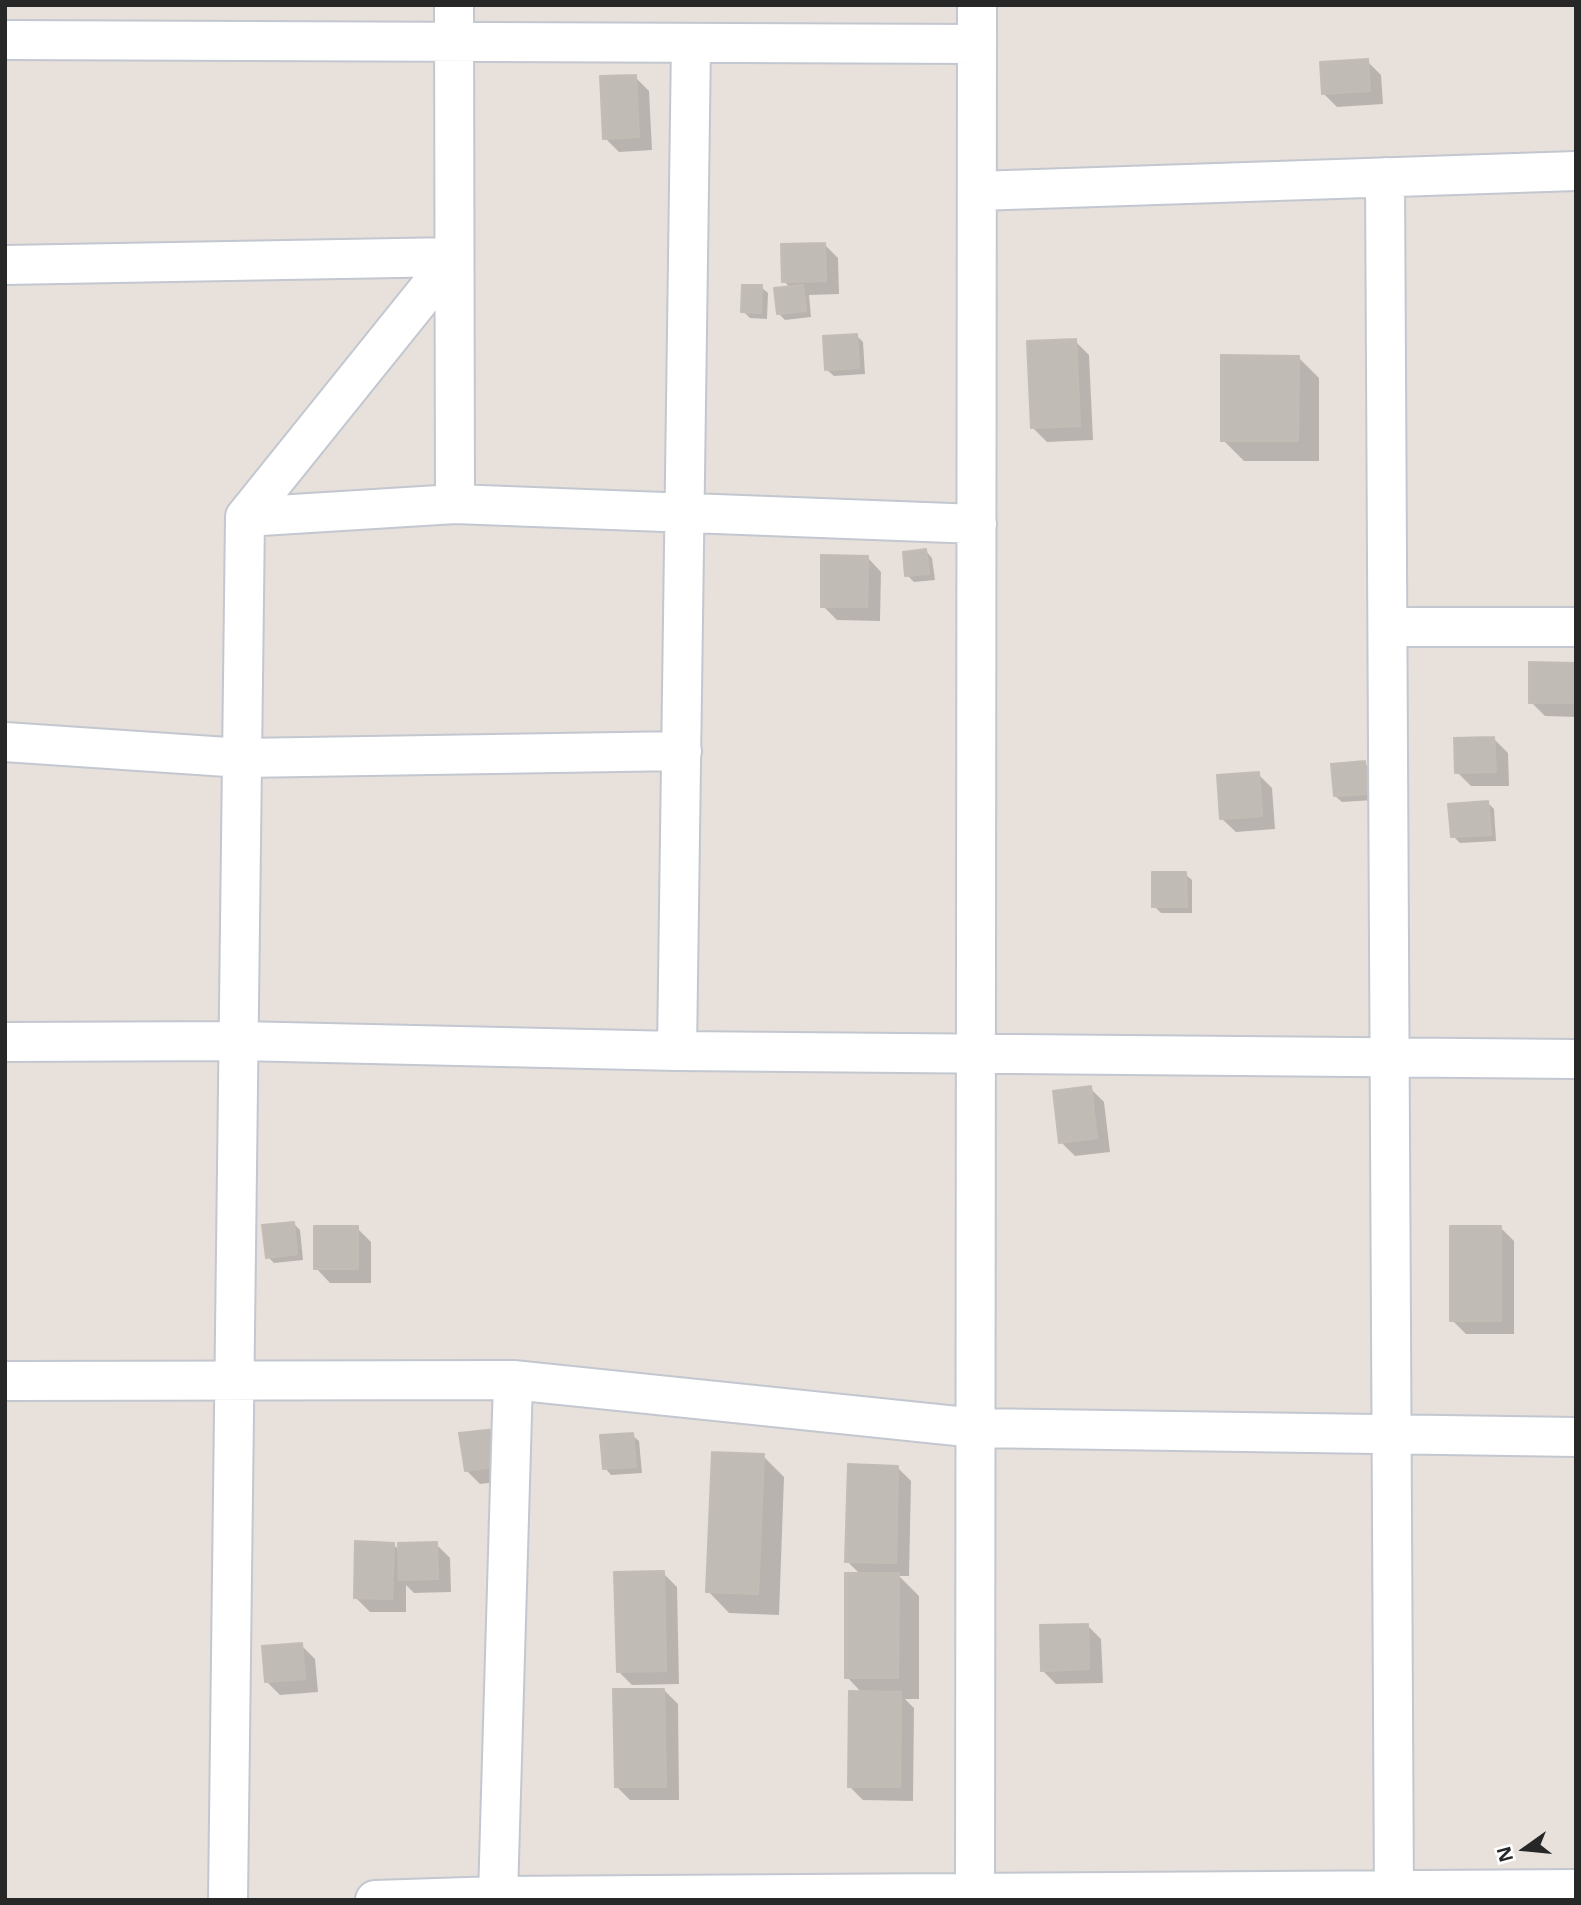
<!DOCTYPE html>
<style>
body{margin:0}
#map{position:relative;width:1581px;height:1905px;overflow:hidden;background:#e8e0db;font-family:"Noto Sans",sans-serif}
canvas{display:block}
.frame{position:absolute;inset:0;border:7px solid #272727;pointer-events:none}
.north{position:absolute;left:1490px;top:1814px;width:70px;height:70px;-webkit-text-stroke:5px #fff;paint-order:stroke;rotate:255deg;font-size:19px;font-weight:700;line-height:28px;text-align:center;color:#272727}
.north::after{content:'';display:block;margin:auto;width:24px;height:32px;background:#272727;clip-path:polygon(50% 0,100% 100%,50% 72%,0 100%)}
</style>
<div id="map">
<canvas width="1581" height="1905"></canvas>
<div class="frame"></div>
<div class="north">N</div>
</div>
<script>
const context = document.querySelector('canvas').getContext('2d');
context.lineJoin = 'round';
function fillPath(path, color) {
  context.fillStyle = color;
  context.fill(path, 'evenodd');
}
function toPath(rows) {
  const path = new Path2D();
  for (const r of rows) {
    path.moveTo(r[0], r[1]);
    for (let i = 2; i < r.length; i += 2) path.lineTo(r[i], r[i + 1]);
  }
  return path;
}
function strokePath(path, color, width, dash) {
  context.strokeStyle = color;
  context.lineWidth = width;
  context.lineCap = dash ? 'butt' : 'round';
  context.setLineDash(dash || []);
  context.stroke(path);
}
fillPath(toPath([
 [1367,61,1381,75,1383,104,1337,107,1323,93],
 [635,77,649,91,652,150,619,152,605,138],
 [824,244,838,258,839,294,809,295,811,317,785,320,778,313,790,288,784,281],
 [761,287,768,293,767,319,750,318,743,311],
 [857,336,863,342,865,374,834,376,827,370],
 [1075,341,1089,355,1093,440,1047,442,1033,428],
 [1298,357,1319,378,1319,461,1244,461,1223,440],
 [926,551,932,558,935,580,914,582,907,575],
 [867,557,881,572,880,621,837,620,823,606],
 [1576,664,1576,717,1545,716,1531,702],
 [1494,739,1508,753,1509,786,1471,786,1457,772],
 [1364,763,1371,770,1374,800,1342,802,1335,796],
 [1258,774,1272,788,1275,829,1236,832,1221,818],
 [1488,803,1494,809,1496,841,1460,843,1453,836],
 [1185,874,1192,880,1192,913,1161,913,1154,906],
 [1090,1088,1104,1102,1110,1152,1075,1156,1061,1142],
 [293,1223,300,1230,303,1260,274,1263,268,1257],
 [1500,1227,1514,1241,1514,1334,1466,1334,1452,1320],
 [357,1228,371,1242,371,1283,330,1283,316,1268],
 [461,1435,514,1480,480,1484,466,1470],
 [632,1435,639,1441,642,1473,611,1475,605,1468],
 [763,1456,784,1477,779,1615,729,1613,708,1591],
 [897,1467,911,1481,909,1576,899,1576,919,1596,919,1699,905,1699,914,1708,913,1801,863,1800,849,1786,862,1693,847,1677,861,1575,847,1561],
 [393,1544,400,1551,436,1544,450,1558,451,1592,414,1593,406,1585,406,1612,370,1612,356,1598],
 [663,1573,677,1587,679,1684,632,1685,618,1671],
 [1087,1625,1101,1639,1103,1683,1056,1684,1042,1670],
 [301,1645,315,1659,318,1692,280,1695,266,1681],
 [664,1690,678,1704,679,1800,630,1800,616,1786]
]), '#0003');
const building = toPath([
 [1368,59,1370,91,1322,94,1320,62,1368,59],
 [636,75,639,137,603,139,600,76,636,75],
 [825,243,826,281,782,282,781,244,825,243],
 [742,285,762,285,761,313,741,312,742,285],
 [803,285,806,311,777,314,774,288,803,285],
 [857,334,859,368,825,370,823,336,857,334],
 [1076,339,1080,426,1031,428,1027,341,1076,339],
 [1221,355,1299,356,1298,441,1221,441,1221,355],
 [926,549,929,574,905,576,903,552,926,549],
 [821,555,868,556,867,607,821,607,821,555],
 [1529,662,1576,663,1576,703,1529,703,1529,662],
 [1494,737,1496,772,1455,773,1454,738,1494,737],
 [1365,761,1368,794,1334,796,1331,764,1365,761],
 [1259,772,1262,816,1220,819,1217,775,1259,772],
 [1488,801,1491,835,1451,837,1448,804,1488,801],
 [1152,872,1186,872,1187,907,1152,907,1152,872],
 [1091,1086,1097,1138,1059,1143,1053,1091,1091,1086],
 [294,1222,297,1254,266,1258,262,1225,294,1222],
 [314,1226,358,1226,358,1269,314,1269,314,1226],
 [1450,1226,1501,1226,1501,1321,1450,1321,1450,1226],
 [496,1429,501,1466,465,1471,459,1433,496,1429],
 [633,1433,636,1467,603,1469,600,1435,633,1433],
 [712,1452,764,1454,758,1594,706,1592,712,1452],
 [848,1464,898,1466,896,1563,845,1562,848,1464],
 [355,1541,394,1543,392,1599,354,1598,355,1541],
 [437,1542,438,1579,399,1580,398,1543,437,1542],
 [664,1571,666,1671,617,1672,614,1572,664,1571],
 [845,1573,899,1573,898,1678,845,1678,845,1573],
 [1088,1624,1089,1669,1041,1671,1040,1625,1088,1624],
 [302,1643,305,1679,265,1682,262,1646,302,1643],
 [613,1689,664,1689,666,1787,615,1787,613,1689],
 [849,1691,901,1692,900,1787,848,1787,849,1691]
]);
fillPath(building, '#c1bbb6');
strokePath(building, '#c3bcb5', 2);
const minor = toPath([
 [454,5,455,504],
 [5,40,977,44],
 [1385,177,1394,1900],
 [977,191,1576,171],
 [5,265,454,257],
 [245,517,455,504,977,524],
 [1388,627,1576,627],
 [5,742,242,758,682,751],
 [5,1042,239,1041,677,1051,1576,1059],
 [677,1051,691,43],
 [5,1381,513,1380,976,1428,1576,1437],
 [498,1896,513,1380],
 [228,1900,245,517,454,257],
 [375,1900,498,1896,1576,1889],
 [975,1900,977,5]
]);
strokePath(minor, '#c2c7d0', 42);
strokePath(minor, '#fff', 38);
</script>
